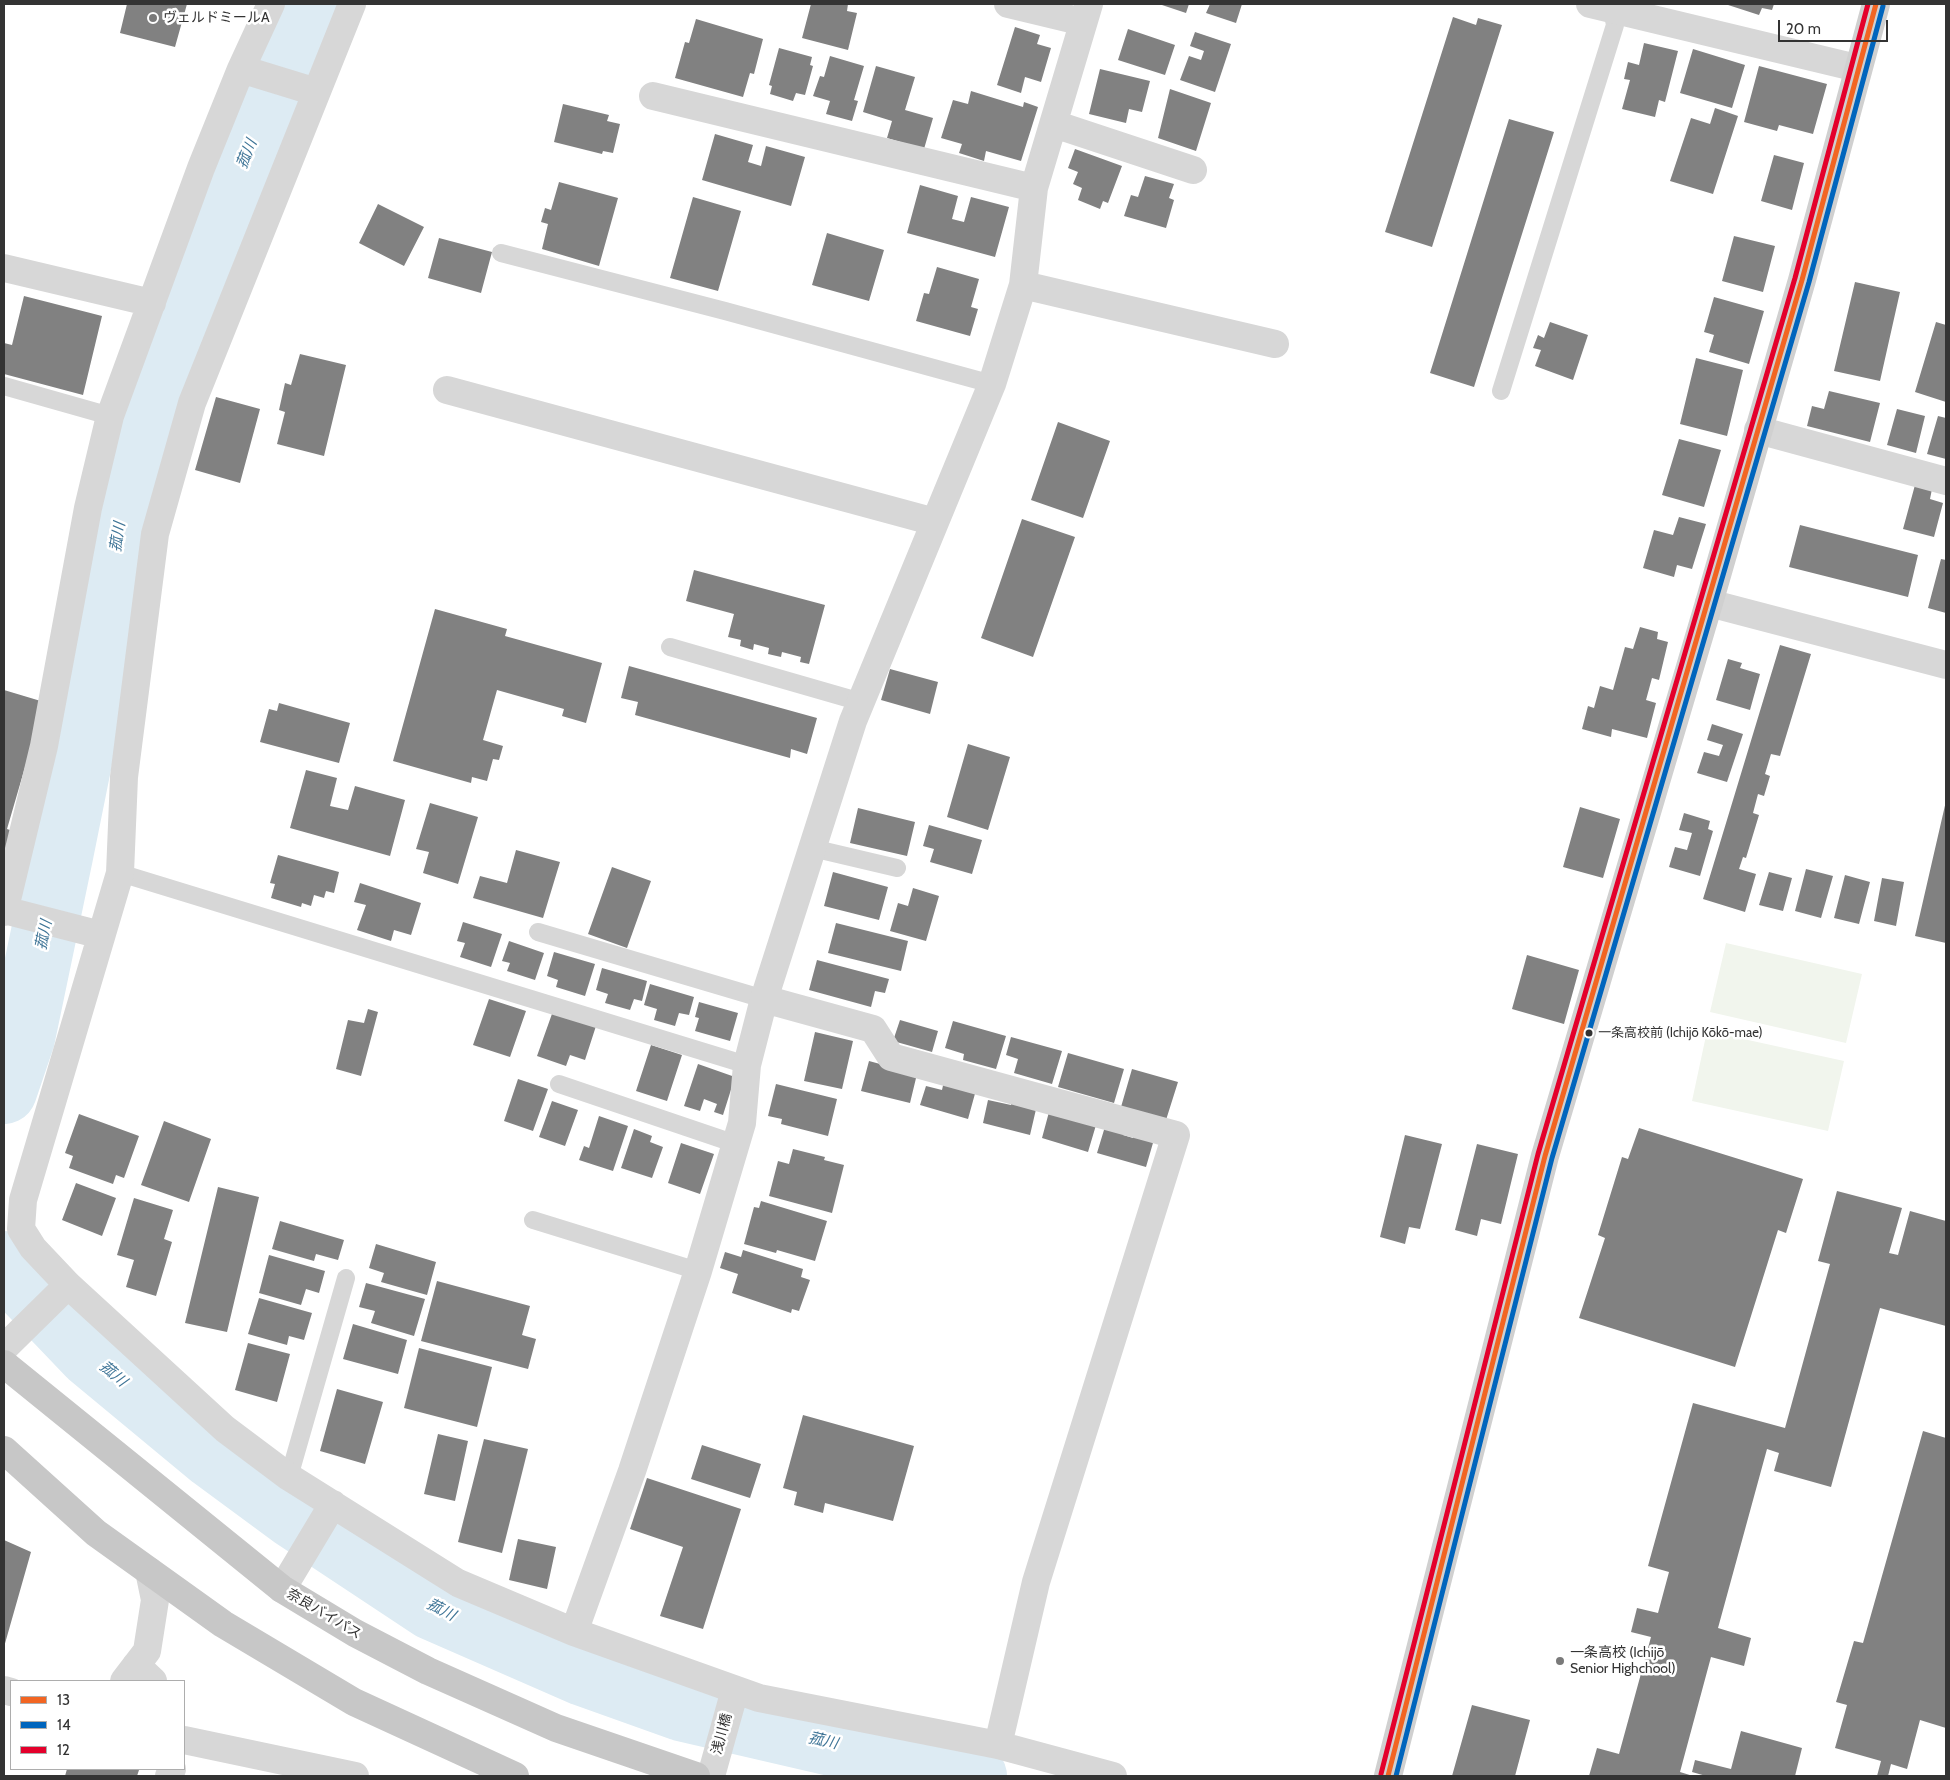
<!DOCTYPE html>
<meta charset="utf-8">
<style>
body{margin:0}
#map{position:relative;width:1950px;height:1780px;overflow:hidden;background:#fff;font-family:Cabin,sans-serif}
canvas{display:block}
.frame{position:absolute;inset:0;border:5px solid #333;pointer-events:none}
.legend{position:absolute;left:10px;top:1680px;width:175px;height:90px;box-sizing:border-box;background:#fff;border:1px solid #adadad;margin:0;padding:6px 9px;list-style:none;font-size:15px;color:#333}
.legend li{display:flex;align-items:center;gap:10px;height:25px}
.legend b{width:25px;border:1px solid #adadad}
.scale{position:absolute;left:1778px;top:20px;width:110px;height:22px;box-sizing:border-box;border:2px solid #333;border-top:0;padding-left:6px;font-size:15px;line-height:18px;white-space:nowrap;color:#333;-webkit-text-stroke:4px #fff;paint-order:stroke}
</style>
<div id="map">
<canvas width="1950" height="1780"></canvas>
<div class="frame"></div>
<ul class="legend">
<li><b style="height:6px;background:#f26522"></b>13</li>
<li><b style="height:6px;background:#0065bd"></b>14</li>
<li><b style="height:6px;background:#e4002b"></b>12</li>
</ul>
<div class="scale">20 m</div>
</div>
<script>
const context = document.querySelector('canvas').getContext('2d');
context.lineJoin = 'round';
function fillPath(path, color) {
  context.fillStyle = color;
  context.fill(path, 'evenodd');
}
function toPath(rows) {
  const path = new Path2D();
  for (const r of rows) {
    path.moveTo(r[0], r[1]);
    for (let i = 2; i < r.length; i += 2) path.lineTo(r[i], r[i + 1]);
  }
  return path;
}
function strokePath(path, color, width, dash) {
  context.strokeStyle = color;
  context.lineWidth = width;
  context.lineCap = dash ? 'butt' : 'round';
  context.setLineDash(dash || []);
  context.stroke(path);
}
function label(font, color, halo, rows, align = 'center') {
  context.font = font + ' Cabin,"Noto Sans JP",sans-serif';
  context.lineWidth = 5;
  context.setLineDash([]);
  context.textBaseline = 'middle';
  context.strokeStyle = halo;
  context.fillStyle = color;
  for (const [text, x, y, turn = 0] of rows) {
    context.save();
    context.translate(x, y);
    context.rotate((+turn || 0) * Math.PI / 180);
    context.textAlign = isNaN(turn) ? turn : align;
    if (halo) context.strokeText(text, 0, 0);
    context.fillText(text, 0, 0);
    context.restore();
  }
}
fillPath(toPath([
 [1726,943,1862,974,1846,1043,1710,1012],
 [1707,1031,1844,1061,1828,1131,1692,1101]
]), '#f1f5ed');
strokePath(toPath([
 [4,1091,22,1038,60,856,90,707,124,501,172,341,307,4],
 [4,1264,90,1354,213,1456,293,1515,432,1607,583,1673,681,1708,974,1776]
]), '#ddebf3', 66);
fillPath(toPath([
 [127,4,187,4,175,47,120,33],
 [811,4,848,4,847,11,857,13,848,50,802,38],
 [1159,4,1189,4,1186,13],
 [1210,4,1242,4,1236,23,1206,13],
 [1725,4,1774,4,1772,10,1762,8,1759,15],
 [1453,17,1476,25,1478,18,1502,25,1432,247,1385,232],
 [696,19,763,39,754,74,750,73,743,97,675,78,685,42,689,43],
 [1015,27,1040,35,1037,44,1051,48,1041,82,1025,77,1021,93,997,85],
 [1128,29,1175,45,1165,75,1118,60],
 [1195,32,1231,44,1215,92,1180,80,1189,56,1201,60,1204,51,1190,46],
 [1644,43,1678,51,1665,102,1659,100,1655,117,1622,109,1630,80,1624,79,1628,62,1639,65],
 [779,48,812,57,810,65,813,66,805,95,796,93,793,101,770,94,772,86,769,85],
 [1693,49,1745,65,1732,108,1680,93],
 [830,56,864,66,854,100,858,101,852,121,826,114,830,101,813,96,820,76,824,77],
 [876,66,915,77,905,110,933,118,924,149,887,138,892,121,863,112],
 [1759,66,1827,84,1813,134,1779,125,1777,131,1744,122],
 [1100,69,1150,81,1142,112,1129,109,1126,123,1089,114],
 [1170,89,1211,103,1196,151,1158,138],
 [971,91,1023,107,1024,102,1038,107,1021,161,986,151,984,161,959,153,962,144,941,138,953,100,968,104],
 [563,104,609,115,607,121,620,124,613,153,603,151,602,154,554,142],
 [1715,108,1738,116,1713,194,1670,181,1691,118,1710,124],
 [1509,119,1554,132,1474,387,1430,373],
 [715,134,753,145,748,162,761,166,766,146,805,157,791,206,702,180],
 [1075,149,1122,166,1108,203,1103,201,1100,209,1078,200,1082,188,1073,184,1078,172,1068,168],
 [1774,155,1804,163,1792,210,1761,201],
 [1145,176,1174,184,1169,198,1174,200,1166,228,1124,216,1131,195,1138,197],
 [559,182,618,198,599,266,542,249,548,224,541,222,545,208,551,210],
 [920,185,958,196,952,219,964,222,971,197,1009,207,995,257,907,233],
 [693,197,741,211,718,291,670,278],
 [378,204,424,227,404,266,359,243],
 [827,233,884,250,869,301,812,285],
 [1734,236,1775,246,1763,292,1722,281],
 [439,238,492,252,481,293,428,278],
 [937,267,979,279,971,307,978,309,970,336,916,321,924,293,929,294],
 [1855,282,1900,292,1880,381,1834,371],
 [24,296,102,316,83,395,4,374,4,343,12,345],
 [1714,297,1764,311,1749,364,1709,352,1714,335,1704,332],
 [1550,322,1588,335,1573,380,1535,366,1541,350,1533,348,1538,335,1544,338],
 [1936,322,1946,325,1946,402,1915,392],
 [300,354,346,365,324,456,277,444,285,412,279,410,285,383,291,385],
 [1696,358,1743,370,1727,436,1680,424],
 [1829,391,1880,403,1870,442,1807,426,1812,406,1824,409],
 [216,397,260,409,240,483,195,470],
 [1897,409,1925,416,1916,453,1887,445],
 [1938,416,1946,418,1946,459,1927,454],
 [1058,422,1110,441,1083,518,1031,500],
 [1679,439,1721,450,1704,507,1662,495],
 [1915,485,1932,489,1930,499,1943,503,1934,537,1903,529],
 [1679,517,1706,524,1692,569,1677,565,1674,577,1643,568,1654,530,1673,535],
 [1022,519,1075,537,1033,657,981,638],
 [1800,525,1918,555,1908,597,1789,567],
 [1941,559,1946,560,1946,613,1928,608],
 [694,570,825,605,809,664,800,662,801,657,782,652,781,657,768,654,769,648,754,644,753,650,740,646,741,640,728,637,734,614,686,601],
 [435,609,507,629,505,636,602,663,586,723,562,716,564,709,497,690,483,740,503,746,499,760,493,759,487,781,472,777,471,783,393,761],
 [1640,627,1658,632,1657,639,1668,642,1659,680,1652,678,1646,700,1656,703,1647,738,1612,729,1611,737,1582,729,1588,706,1594,708,1600,686,1613,690,1625,647,1633,649],
 [1780,645,1811,654,1780,756,1771,754,1765,774,1770,776,1764,796,1758,794,1753,813,1759,815,1746,858,1743,857,1739,869,1756,874,1745,912,1703,899],
 [1728,659,1742,663,1740,668,1760,674,1750,710,1716,700],
 [629,666,817,718,807,754,791,749,790,758,635,715,638,702,621,698],
 [890,669,938,682,930,714,881,700],
 [4,690,44,702,7,829,19,833,4,882],
 [279,703,350,723,339,763,260,742,269,709,277,711],
 [1712,724,1743,734,1727,782,1697,773,1704,752,1719,756,1723,745,1707,740],
 [968,744,1010,757,988,830,947,817],
 [306,770,337,778,330,806,348,810,355,786,405,800,390,856,290,828],
 [1946,801,1946,943,1915,936],
 [430,803,478,817,458,884,423,873,429,852,416,849],
 [1580,807,1620,819,1603,878,1563,867],
 [858,808,915,822,907,856,850,843],
 [1684,813,1710,821,1708,829,1713,831,1700,876,1669,867,1675,847,1687,850,1692,833,1679,830],
 [929,825,982,840,972,874,930,862,934,849,923,846],
 [516,850,560,862,543,918,473,898,480,876,507,883],
 [278,855,339,872,334,893,326,891,324,898,314,895,311,906,302,903,301,907,271,898,275,884,270,883],
 [612,867,651,881,627,948,588,934],
 [1806,869,1833,876,1821,918,1795,911],
 [833,872,888,887,879,920,824,906],
 [1769,872,1792,878,1783,911,1759,905],
 [1845,875,1870,882,1859,924,1834,918],
 [1882,878,1904,882,1896,926,1874,921],
 [360,883,421,903,411,935,394,930,391,941,357,930,366,905,354,902],
 [913,888,939,896,926,941,890,931,898,903,908,906],
 [463,922,502,934,491,967,460,957,465,943,457,941],
 [836,923,908,941,901,971,828,953],
 [509,941,544,953,535,980,507,971,510,963,502,961],
 [554,952,595,964,585,996,556,987,558,980,547,976],
 [1527,955,1579,970,1564,1024,1512,1009],
 [817,960,889,979,885,993,875,991,871,1007,809,990],
 [602,968,647,981,642,1001,634,999,630,1010,605,1003,608,994,596,990],
 [650,984,694,997,689,1015,679,1013,675,1026,654,1020,657,1009,644,1005],
 [489,999,526,1011,510,1057,473,1045],
 [699,1002,738,1013,730,1041,695,1031,699,1018,695,1017],
 [368,1009,378,1012,361,1076,336,1069,348,1020,364,1023],
 [553,1011,596,1026,585,1060,570,1055,566,1066,537,1056],
 [900,1020,938,1031,932,1052,893,1041],
 [953,1021,1006,1036,996,1069,963,1060,964,1054,945,1048],
 [815,1032,853,1041,842,1089,804,1081],
 [1011,1037,1062,1051,1052,1084,1014,1073,1018,1059,1006,1055],
 [651,1045,682,1055,667,1101,636,1091],
 [1068,1053,1124,1069,1114,1103,1058,1087],
 [869,1061,917,1074,910,1103,861,1091],
 [698,1064,735,1077,723,1115,714,1112,717,1104,704,1099,700,1111,684,1106],
 [1132,1069,1178,1082,1166,1120,1121,1107],
 [518,1079,548,1089,533,1131,504,1121],
 [944,1081,976,1090,968,1119,920,1105,926,1086,942,1090],
 [776,1084,837,1099,828,1136,781,1124,782,1119,768,1116],
 [1013,1096,1037,1105,1030,1135,983,1123,988,1100,1011,1105],
 [552,1101,578,1110,565,1146,539,1137],
 [1049,1112,1099,1115,1088,1152,1042,1138],
 [79,1114,139,1136,124,1178,116,1175,113,1184,69,1168,73,1156,65,1153],
 [599,1116,628,1126,613,1171,579,1160,584,1146,589,1148],
 [1107,1120,1125,1126,1123,1135,1133,1138,1136,1129,1155,1136,1146,1167,1097,1153],
 [164,1121,211,1139,189,1202,141,1185],
 [1639,1128,1803,1179,1786,1233,1778,1230,1735,1367,1579,1318,1605,1238,1598,1235,1622,1157,1628,1159],
 [634,1129,652,1136,650,1142,663,1147,652,1178,621,1168],
 [1405,1135,1442,1144,1420,1229,1409,1227,1405,1244,1380,1237],
 [681,1143,714,1154,700,1194,668,1183],
 [1477,1144,1518,1154,1501,1224,1481,1219,1477,1236,1455,1230],
 [793,1149,825,1157,824,1160,844,1165,832,1213,769,1196,778,1161,789,1164],
 [76,1183,116,1198,102,1236,62,1220],
 [218,1187,259,1197,227,1332,185,1323],
 [1837,1191,1902,1208,1889,1253,1898,1255,1910,1211,1946,1221,1946,1326,1880,1308,1831,1487,1774,1471,1779,1453,1767,1449,1718,1628,1751,1638,1744,1666,1711,1657,1680,1772,1693,1776,1589,1776,1597,1748,1619,1754,1651,1637,1631,1632,1637,1608,1658,1613,1669,1572,1648,1566,1693,1403,1785,1428,1830,1264,1818,1261],
 [134,1198,173,1210,164,1239,172,1242,156,1296,126,1287,134,1260,117,1255],
 [761,1201,827,1221,815,1261,777,1250,776,1253,744,1244,754,1207,759,1208],
 [280,1221,344,1240,338,1260,316,1254,314,1261,272,1249],
 [376,1244,436,1262,427,1295,381,1282,384,1273,369,1268],
 [743,1250,803,1269,801,1277,810,1280,799,1311,792,1309,791,1313,732,1293,738,1274,720,1268,725,1252,741,1257],
 [269,1255,325,1271,319,1293,306,1289,301,1305,259,1293],
 [437,1281,530,1306,522,1335,536,1339,528,1369,421,1341],
 [366,1283,425,1299,414,1336,371,1323,375,1311,359,1307],
 [259,1298,312,1313,304,1340,289,1336,287,1345,248,1334],
 [353,1324,407,1340,398,1374,343,1359],
 [248,1343,290,1354,277,1402,235,1390],
 [419,1348,492,1367,477,1427,404,1408],
 [337,1389,383,1402,365,1464,320,1451],
 [803,1415,914,1446,893,1521,825,1503,823,1513,794,1505,797,1492,783,1488],
 [1923,1431,1946,1438,1946,1728,1920,1720,1907,1769,1891,1764,1888,1776,1877,1776,1881,1761,1835,1748,1847,1705,1836,1702,1854,1641,1863,1643],
 [438,1434,468,1441,455,1501,424,1494],
 [484,1439,528,1449,502,1553,458,1542],
 [702,1445,761,1464,750,1498,691,1479],
 [647,1478,741,1509,703,1629,660,1616,683,1547,630,1529],
 [518,1539,556,1547,547,1589,509,1580],
 [4,1540,31,1552,4,1647],
 [1472,1705,1530,1720,1515,1776,1452,1776],
 [1741,1731,1802,1748,1795,1776,1706,1776,1692,1772,1695,1760,1731,1769],
 [67,1769,135,1769,139,1770,137,1776,65,1776]
]), '#818181');
strokePath(toPath([
 [501,253,725,311,992,384],
 [4,386,110,416],
 [1501,391,1615,25,1612,9,1614,4],
 [670,647,861,702],
 [812,848,897,868],
 [120,873,747,1065],
 [538,932,764,999],
 [559,1084,736,1144],
 [533,1220,698,1271],
 [289,1477,346,1278]
]), '#d7d7d7', 18);
strokePath(toPath([
 [352,4,192,403,155,534,124,777,120,873,23,1200,21,1229,33,1248,68,1285,225,1429,289,1477,458,1583,574,1632,759,1698,998,1745,1113,1776],
 [1008,4,1083,22],
 [1590,4,1857,68],
 [241,69,316,92],
 [653,96,1034,188],
 [1054,124,1193,170],
 [4,268,152,303],
 [1023,285,1275,344],
 [447,390,935,522],
 [1758,430,1946,481],
 [1709,603,1946,665],
 [4,910,101,935],
 [4,912,44,746,88,508,110,416,201,168,241,69,271,4],
 [764,999,873,1029,891,1057,1176,1135,1036,1582,998,1745],
 [4,1348,68,1285],
 [282,1589,333,1504],
 [574,1632,632,1471,698,1271,742,1123,747,1065,764,999,853,721,992,384,1023,285,1034,188,1089,4],
 [136,1665,153,1681],
 [124,1681,147,1651,155,1600,149,1571],
 [4,1690,11,1692],
 [184,1740,355,1776],
 [169,1776,172,1769],
 [711,1776,735,1690]
]), '#d7d7d7', 28);
strokePath(toPath([
 [1388,1776,1545,1156,1709,603,1802,280,1876,4]
]), '#d0d0d0', 28);
strokePath(toPath([
 [4,1364,282,1589,355,1633,428,1671,556,1728,696,1776],
 [4,1450,96,1533,223,1624,354,1702,515,1776]
]), '#c7c7c7', 28);
strokePath(toPath([
 [1388,1776,1545,1156,1802,280,1876,4]
]), '#f26522', 5);
strokePath(toPath([
 [1396,1776,1552,1158,1809,282,1883,6]
]), '#0065bd', 5);
strokePath(toPath([
 [1381,1774,1538,1154,1795,278,1868,4]
]), '#e4002b', 5);
for (const [x, y, r, color] of [
 [153,18,5,"#7a7a7a"],
 [1589,1033,4.5,"#333"],
 [1560,1661,5,"#7a7a7a"]
]) {
  const dot = new Path2D();
  dot.arc(x, y, r, 0, 2 * Math.PI);
  context.fillStyle = color;
  context.fill(dot);
  strokePath(dot, '#fff', 2);
}
label('13px', '#333', '#fff', [
 ["一条高校前 (Ichijō Kōkō-mae)",1598,1033]
], 'left');
label('14px', '#333', '#fff', [
 ["ヴェルドミールA",163,18],
 ["一条高校 (Ichijō",1570,1653],
 ["Senior Highchool)",1570,1669]
], 'left');
label('14px', '#333', '#fff', [
 ["奈良バイパス",324,1614,31],
 ["浅川橋",722,1734,-75]
]);
label('italic 15px', '#3f7597', '#fff', [
 ["菰川",247,154,-68],
 ["菰川",118,537,-81],
 ["菰川",44,935,-78],
 ["菰川",113,1374,40],
 ["菰川",441,1610,27],
 ["菰川",823,1741,13]
]);
</script>
